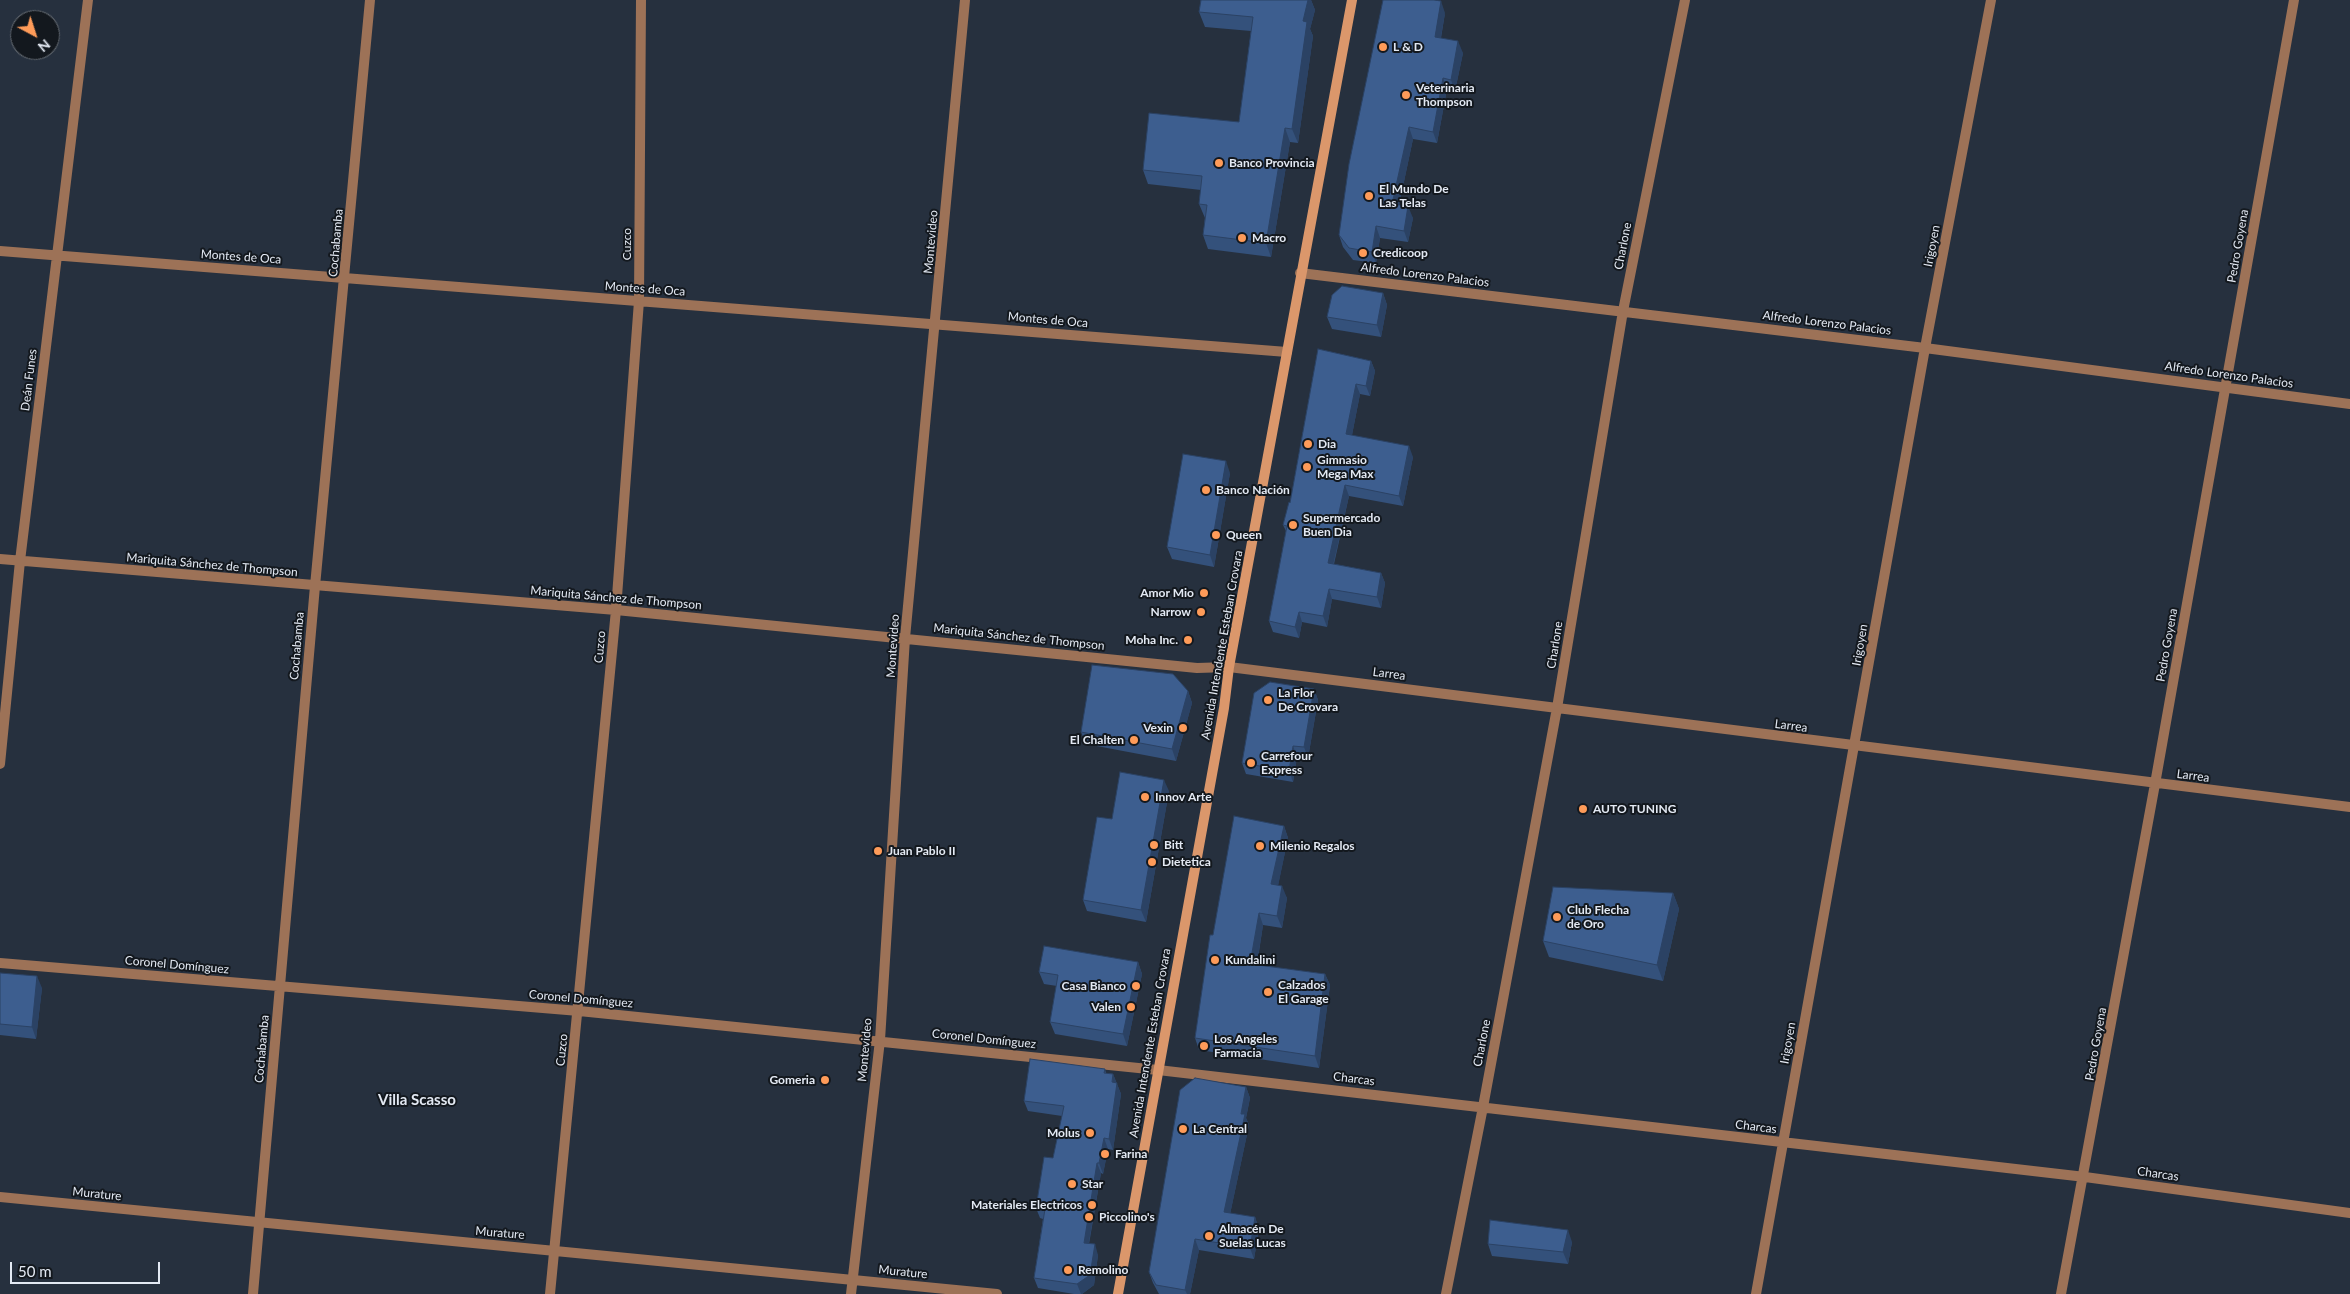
<!DOCTYPE html>
<meta charset="utf-8">
<style>
body{margin:0}
#map{position:relative;width:2350px;height:1294px;overflow:hidden;background:#26303e;font-family:Lato,sans-serif}
canvas{display:block}
.north{position:absolute;left:10px;top:10px;width:50px;height:50px;box-sizing:border-box;background:#13181e;border:1px solid #666c73;border-radius:50%;rotate:140deg;font-size:14px;font-weight:700;line-height:20px;text-align:center;color:#e3e9f3}
.north::after{content:'';display:block;margin:auto;width:18px;height:22px;background:#fe9b59;clip-path:polygon(50% 0,100% 100%,50% 72%,0 100%)}
.scale{position:absolute;left:10px;top:1262px;width:150px;height:22px;box-sizing:border-box;border:2px solid #e3e9f3;border-top:0;padding-left:6px;font-size:15px;line-height:18px;white-space:nowrap;color:#e3e9f3;-webkit-text-stroke:4px #13181e;paint-order:stroke}
</style>
<div id="map">
<canvas width="2350" height="1294"></canvas>
<div class="north">N</div>
<div class="scale">50 m</div>
</div>
<script>
const context = document.querySelector('canvas').getContext('2d');
context.lineJoin = 'round';
function toPath(rows) {
  const path = new Path2D();
  for (const r of rows) {
    path.moveTo(r[0], r[1]);
    for (let i = 2; i < r.length; i += 2) path.lineTo(r[i], r[i + 1]);
  }
  return path;
}
function strokePath(path, color, width, dash) {
  context.strokeStyle = color;
  context.lineWidth = width;
  context.lineCap = dash ? 'butt' : 'round';
  context.setLineDash(dash || []);
  context.stroke(path);
}
function fillPath(path, color) {
  context.fillStyle = color;
  context.fill(path, 'evenodd');
}
function label(font, color, halo, rows, align = 'center') {
  context.font = font + ' Lato,sans-serif';
  context.lineWidth = 4;
  context.setLineDash([]);
  context.textBaseline = 'middle';
  context.strokeStyle = halo;
  context.fillStyle = color;
  for (const [text, x, y, turn = 0] of rows) {
    context.save();
    context.translate(x, y);
    context.rotate((+turn || 0) * Math.PI / 180);
    context.textAlign = isNaN(turn) ? turn : align;
    if (halo) context.strokeText(text, 0, 0);
    context.fillText(text, 0, 0);
    context.restore();
  }
}
strokePath(toPath([
 [0,251,1287,352],
 [1300,273,1925,348,2350,404],
 [0,559,616,610,1197,668,1229,667,2350,807],
 [0,764,20,561,88,0],
 [0,963,579,1011,1158,1070,2085,1177,2350,1213],
 [0,1197,997,1294],
 [253,1294,315,586,370,0],
 [550,1294,616,610,639,301,641,0],
 [851,1294,880,1040,905,638,965,0],
 [1446,1294,1483,1107,1557,708,1623,311,1685,0],
 [1756,1294,1925,348,1991,0],
 [2061,1294,2155,784,2294,0]
]), '#9d7257', 10);
strokePath(toPath([
 [1118,1294,1224,708,1229,667,1352,0]
]), '#db976b', 10);
fillPath(toPath([
 [1201,0,1311,0,1315,10,1310,29,1313,36,1298,143,1290,142,1271,257,1208,249,1203,235,1205,218,1199,204,1201,190,1148,184,1143,170,1239,122,1251,31,1205,27,1199,12],
 [1445,13,1441,38,1463,53,1455,91,1447,89,1437,143,1413,139,1399,205,1413,218,1408,242,1380,238,1376,263,1353,260,1343,247,1339,235],
 [1383,293,1387,305,1381,337,1332,329,1327,317],
 [1318,349,1371,361,1375,371,1370,396,1360,394,1352,435,1413,457,1403,506,1349,496,1334,564,1381,573,1385,583,1381,608,1332,599,1327,627,1302,622,1299,638,1273,632,1269,621,1286,531,1283,525,1290,503],
 [1230,473,1214,567,1172,559,1167,547],
 [1314,689,1318,700,1308,758,1297,757,1293,782,1246,774,1242,763],
 [1188,691,1192,703,1176,761,1086,744,1081,732],
 [1169,791,1146,922,1087,911,1083,900,1112,819],
 [1284,826,1288,838,1278,885,1287,898,1282,928,1263,925,1257,965,1325,974,1330,985,1319,1068,1199,1050,1195,1038,1213,935],
 [1673,893,1679,909,1663,981,1549,957,1543,941],
 [1138,962,1142,974,1127,1046,1055,1034,1050,1022,1057,986,1044,984,1039,972],
 [0,973,42,988,36,1039,0,1035],
 [1105,1069,1106,1073,1113,1074,1121,1094,1113,1150,1108,1149,1103,1174,1101,1173,1089,1244,1098,1255,1094,1285,1082,1294,1074,1294,1038,1288,1034,1278,1043,1219,1040,1218,1036,1208,1053,1158,1062,1116,1028,1111,1024,1101],
 [1246,1087,1250,1098,1246,1118,1249,1125,1230,1214,1255,1217,1259,1229,1254,1259,1199,1250,1190,1294,1159,1294,1153,1283,1149,1272],
 [1572,1242,1568,1264,1492,1256,1488,1244]
]), '#34517b');
fillPath(toPath([
 [1308,0,1311,0,1315,10,1310,29,1313,36,1298,143,1292,129,1303,21],
 [1441,1,1445,13,1439,48,1435,37],
 [1458,41,1463,53,1455,91,1451,80],
 [1443,78,1447,89,1437,143,1433,132],
 [1409,127,1413,139,1397,215,1392,204],
 [1285,128,1290,142,1271,257,1266,243],
 [1408,206,1413,218,1408,242,1404,231],
 [1376,226,1380,238,1376,263,1372,252],
 [1383,293,1387,305,1381,337,1377,325],
 [1371,361,1375,371,1370,396,1366,386],
 [1356,384,1360,394,1350,445,1346,434],
 [1409,446,1413,457,1403,506,1399,496],
 [1226,461,1230,473,1214,567,1210,555],
 [1345,485,1349,496,1331,574,1328,563],
 [1381,573,1385,583,1381,608,1377,597],
 [1329,589,1332,599,1327,627,1323,616],
 [1299,612,1302,622,1299,638,1295,627],
 [1314,689,1318,700,1308,758,1304,747],
 [1188,691,1192,703,1176,761,1172,749],
 [1293,746,1297,757,1293,782,1289,771],
 [1164,780,1169,791,1146,922,1141,910],
 [1284,826,1288,838,1276,896,1271,884],
 [1282,886,1287,898,1282,928,1277,916],
 [1673,893,1679,909,1663,981,1657,965],
 [1259,913,1263,925,1255,976,1250,964],
 [1138,962,1142,974,1127,1046,1123,1034],
 [1325,974,1330,985,1319,1068,1315,1056],
 [37,976,42,988,36,1039,32,1027],
 [1113,1074,1121,1094,1113,1150,1109,1139],
 [1246,1087,1250,1098,1246,1118,1249,1125,1228,1224,1224,1212],
 [1104,1138,1108,1149,1103,1174,1099,1163],
 [1097,1163,1101,1173,1087,1253,1084,1243],
 [1255,1217,1259,1229,1254,1259,1250,1248],
 [1568,1230,1572,1242,1568,1264,1563,1252],
 [1195,1239,1199,1250,1190,1294,1187,1294,1185,1290],
 [1095,1244,1098,1255,1094,1285,1082,1294,1081,1294,1077,1284]
]), '#2b4264');
const building = toPath([
 [1201,0,1308,0,1303,21,1307,22,1292,129,1285,128,1266,243,1203,235,1207,205,1199,204,1202,176,1143,170,1149,113,1239,122,1253,17,1199,12,1201,0],
 [1383,0,1434,0,1441,1,1435,37,1458,41,1451,80,1443,78,1433,132,1409,127,1392,204,1408,206,1404,231,1376,226,1372,252,1349,248,1339,235,1349,164,1383,0],
 [1342,286,1383,293,1377,325,1327,317,1332,295,1342,286],
 [1318,349,1371,361,1366,386,1356,384,1346,434,1409,446,1399,496,1345,485,1328,563,1381,573,1377,597,1329,589,1323,616,1299,612,1295,627,1269,621,1287,526,1283,525,1289,502,1290,503,1318,349],
 [1183,454,1226,461,1210,555,1167,547,1183,454],
 [1092,665,1173,674,1188,691,1172,749,1081,732,1092,665],
 [1270,682,1314,689,1304,747,1293,746,1289,771,1242,763,1254,693,1270,682],
 [1120,772,1164,780,1141,910,1083,900,1097,817,1112,819,1120,772],
 [1234,816,1284,826,1271,884,1282,886,1277,916,1259,913,1250,964,1325,974,1315,1056,1195,1038,1210,935,1213,935,1234,816],
 [1553,887,1673,893,1657,965,1543,941,1553,887],
 [1044,946,1138,962,1123,1034,1050,1022,1058,975,1039,972,1044,946],
 [0,973,37,976,32,1027,0,1024,0,973],
 [1030,1059,1105,1069,1104,1073,1113,1074,1112,1082,1117,1083,1109,1139,1104,1138,1099,1163,1097,1163,1084,1243,1095,1244,1090,1275,1077,1284,1034,1278,1045,1209,1036,1208,1044,1157,1053,1158,1064,1106,1024,1101,1030,1059],
 [1195,1078,1246,1087,1241,1114,1245,1114,1224,1212,1255,1217,1250,1248,1195,1239,1185,1290,1156,1285,1149,1272,1180,1090,1195,1078],
 [1490,1220,1568,1230,1563,1252,1488,1244,1490,1220]
]);
fillPath(building, '#3d5e8f');
strokePath(building, '#2b4264', 1);
for (const [x, y, r, color] of [
 [1383,47,5,"#fe9b59"],
 [1406,95,5,"#fe9b59"],
 [1219,163,5,"#fe9b59"],
 [1369,196,5,"#fe9b59"],
 [1242,238,5,"#fe9b59"],
 [1363,253,5,"#fe9b59"],
 [1308,444,5,"#fe9b59"],
 [1307,467,5,"#fe9b59"],
 [1206,490,5,"#fe9b59"],
 [1293,525,5,"#fe9b59"],
 [1216,535,5,"#fe9b59"],
 [1204,593,5,"#fe9b59"],
 [1201,612,5,"#fe9b59"],
 [1188,640,5,"#fe9b59"],
 [1268,700,5,"#fe9b59"],
 [1183,728,5,"#fe9b59"],
 [1134,740,5,"#fe9b59"],
 [1251,763,5,"#fe9b59"],
 [1145,797,5,"#fe9b59"],
 [1583,809,5,"#fe9b59"],
 [1154,845,5,"#fe9b59"],
 [1260,846,5,"#fe9b59"],
 [878,851,5,"#fe9b59"],
 [1152,862,5,"#fe9b59"],
 [1557,917,5,"#fe9b59"],
 [1215,960,5,"#fe9b59"],
 [1136,986,5,"#fe9b59"],
 [1268,992,5,"#fe9b59"],
 [1131,1007,5,"#fe9b59"],
 [1204,1046,5,"#fe9b59"],
 [825,1080,5,"#fe9b59"],
 [1183,1129,5,"#fe9b59"],
 [1090,1133,5,"#fe9b59"],
 [1105,1154,5,"#fe9b59"],
 [1072,1184,5,"#fe9b59"],
 [1092,1205,5,"#fe9b59"],
 [1089,1217,5,"#fe9b59"],
 [1209,1236,5,"#fe9b59"],
 [1068,1270,5,"#fe9b59"]
]) {
  const dot = new Path2D();
  dot.arc(x, y, r, 0, 2 * Math.PI);
  context.fillStyle = color;
  context.fill(dot);
  strokePath(dot, '#13181e', 2);
}
label('bold 12px', '#e3e9f3', '#13181e', [
 ["L & D",1393,47],
 ["Veterinaria",1416,88],
 ["Thompson",1416,102],
 ["Banco Provincia",1229,163],
 ["El Mundo De",1379,189],
 ["Las Telas",1379,203],
 ["Macro",1252,238],
 ["Credicoop",1373,253],
 ["Dia",1318,444],
 ["Gimnasio",1317,460],
 ["Mega Max",1317,474],
 ["Banco Nación",1216,490],
 ["Supermercado",1303,518],
 ["Buen Dia",1303,532],
 ["Queen",1226,535],
 ["Amor Mio",1194,593,"right"],
 ["Narrow",1191,612,"right"],
 ["Moha Inc.",1178,640,"right"],
 ["La Flor",1278,693],
 ["De Crovara",1278,707],
 ["Vexin",1173,728,"right"],
 ["El Chalten",1124,740,"right"],
 ["Carrefour",1261,756],
 ["Express",1261,770],
 ["Innov Arte",1155,797],
 ["AUTO TUNING",1593,809],
 ["Bitt",1164,845],
 ["Milenio Regalos",1270,846],
 ["Juan Pablo II",888,851],
 ["Dietetica",1162,862],
 ["Club Flecha",1567,910],
 ["de Oro",1567,924],
 ["Kundalini",1225,960],
 ["Calzados",1278,985],
 ["El Garage",1278,999],
 ["Casa Bianco",1126,986,"right"],
 ["Valen",1121,1007,"right"],
 ["Los Angeles",1214,1039],
 ["Farmacia",1214,1053],
 ["Gomeria",815,1080,"right"],
 ["La Central",1193,1129],
 ["Molus",1080,1133,"right"],
 ["Farina",1115,1154],
 ["Star",1082,1184],
 ["Materiales Electricos",1082,1205,"right"],
 ["Piccolino's",1099,1217],
 ["Almacén De",1219,1229],
 ["Suelas Lucas",1219,1243],
 ["Remolino",1078,1270]
], 'left');
label('12px', '#e3e9f3', '#13181e', [
 ["Montevideo",931,242,-85],
 ["Cochabamba",336,243,-85],
 ["Cuzco",627,244,-90],
 ["Charlone",1623,246,-79],
 ["Irigoyen",1932,246,-79],
 ["Pedro Goyena",2238,246,-80],
 ["Montes de Oca",241,257,4],
 ["Alfredo Lorenzo Palacios",1425,275,7],
 ["Montes de Oca",645,289,4],
 ["Montes de Oca",1048,320,5],
 ["Alfredo Lorenzo Palacios",1827,323,7],
 ["Alfredo Lorenzo Palacios",2229,375,8],
 ["Deán Funes",29,380,-83],
 ["Mariquita Sánchez de Thompson",212,565,5],
 ["Mariquita Sánchez de Thompson",616,598,5],
 ["Mariquita Sánchez de Thompson",1019,637,6],
 ["Avenida Intendente Esteban Crovara",1222,645,-80],
 ["Charlone",1555,645,-81],
 ["Irigoyen",1860,645,-80],
 ["Pedro Goyena",2167,645,-80],
 ["Cochabamba",297,646,-85],
 ["Montevideo",893,646,-86],
 ["Cuzco",600,647,-85],
 ["Larrea",1389,674,7],
 ["Larrea",1791,726,7],
 ["Larrea",2193,776,7],
 ["Coronel Domínguez",177,965,5],
 ["Coronel Domínguez",581,999,5],
 ["Coronel Domínguez",984,1039,6],
 ["Avenida Intendente Esteban Crovara",1150,1043,-80],
 ["Charlone",1482,1043,-79],
 ["Irigoyen",1788,1043,-80],
 ["Pedro Goyena",2096,1044,-80],
 ["Cochabamba",262,1049,-85],
 ["Cuzco",562,1050,-84],
 ["Montevideo",865,1050,-85],
 ["Charcas",1354,1079,7],
 ["Charcas",1756,1127,7],
 ["Charcas",2158,1174,8],
 ["Murature",97,1194,6],
 ["Murature",500,1233,5],
 ["Murature",903,1272,6]
]);
label('bold 15px', '#e3e9f3', '#13181e', [
 ["Villa Scasso",417,1100]
]);
</script>
